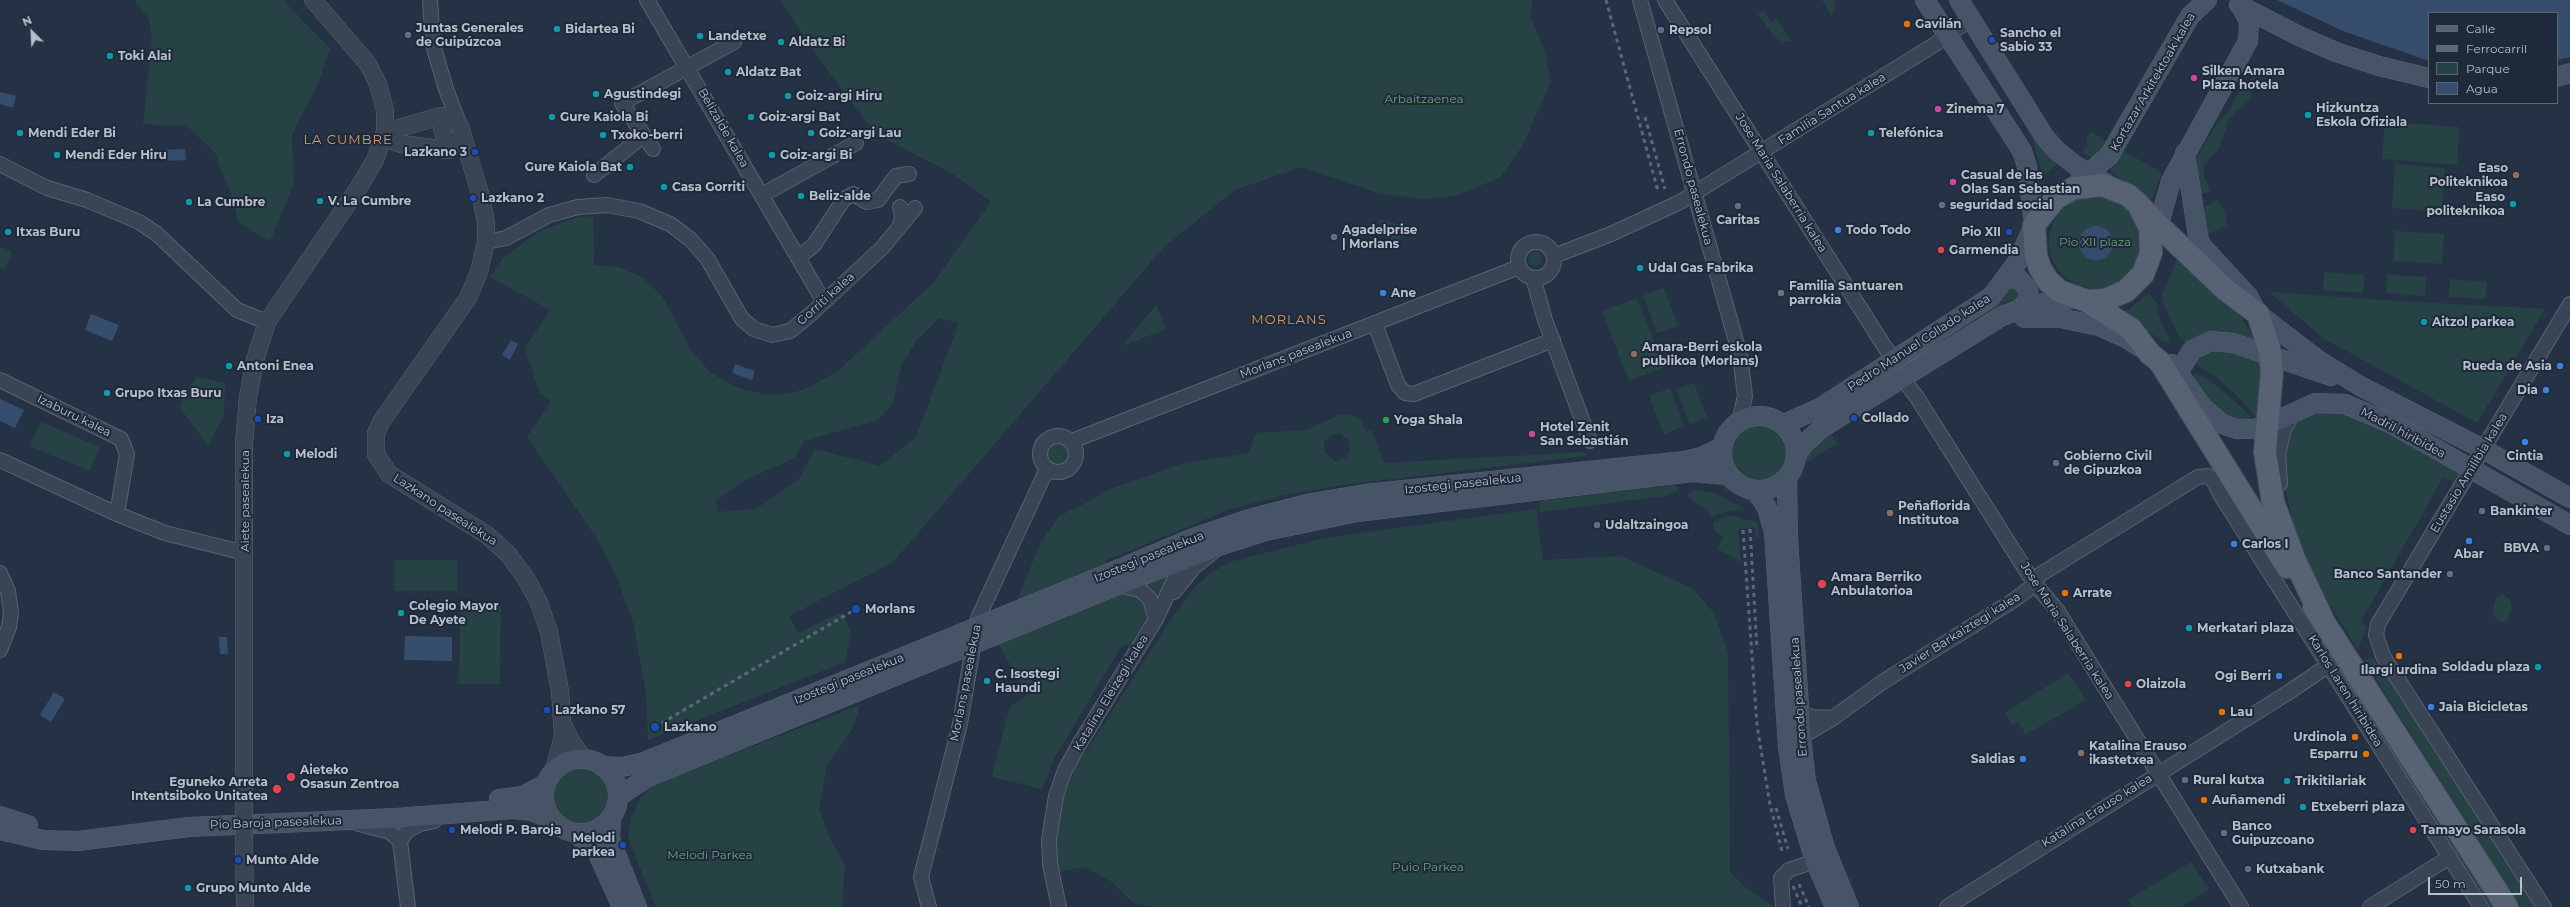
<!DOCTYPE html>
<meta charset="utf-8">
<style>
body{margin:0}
#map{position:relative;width:2570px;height:907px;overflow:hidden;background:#253245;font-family:Montserrat,sans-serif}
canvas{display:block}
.legend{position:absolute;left:2428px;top:12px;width:130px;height:92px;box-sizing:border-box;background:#1e2939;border:1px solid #5b6574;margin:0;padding:5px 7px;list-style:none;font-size:12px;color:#b7bfcd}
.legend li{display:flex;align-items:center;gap:8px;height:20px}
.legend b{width:20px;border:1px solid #5b6574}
.north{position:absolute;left:12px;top:12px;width:40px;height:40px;-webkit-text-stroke:3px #1e2939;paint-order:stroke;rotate:336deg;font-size:11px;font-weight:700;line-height:16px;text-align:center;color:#b7bfcd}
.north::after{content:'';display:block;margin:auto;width:14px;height:18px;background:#b7bfcd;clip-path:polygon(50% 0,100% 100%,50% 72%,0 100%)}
.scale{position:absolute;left:2428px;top:877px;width:94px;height:18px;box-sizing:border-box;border:2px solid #b7bfcd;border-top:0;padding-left:5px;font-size:12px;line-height:14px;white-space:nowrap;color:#b7bfcd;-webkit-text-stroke:3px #1e2939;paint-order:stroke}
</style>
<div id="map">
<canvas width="2570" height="907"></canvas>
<ul class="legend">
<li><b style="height:5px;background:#576374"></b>Calle</li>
<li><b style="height:5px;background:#5b687b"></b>Ferrocarril</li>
<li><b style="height:11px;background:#274245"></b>Parque</li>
<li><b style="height:11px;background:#374d6d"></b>Agua</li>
</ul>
<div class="north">N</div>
<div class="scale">50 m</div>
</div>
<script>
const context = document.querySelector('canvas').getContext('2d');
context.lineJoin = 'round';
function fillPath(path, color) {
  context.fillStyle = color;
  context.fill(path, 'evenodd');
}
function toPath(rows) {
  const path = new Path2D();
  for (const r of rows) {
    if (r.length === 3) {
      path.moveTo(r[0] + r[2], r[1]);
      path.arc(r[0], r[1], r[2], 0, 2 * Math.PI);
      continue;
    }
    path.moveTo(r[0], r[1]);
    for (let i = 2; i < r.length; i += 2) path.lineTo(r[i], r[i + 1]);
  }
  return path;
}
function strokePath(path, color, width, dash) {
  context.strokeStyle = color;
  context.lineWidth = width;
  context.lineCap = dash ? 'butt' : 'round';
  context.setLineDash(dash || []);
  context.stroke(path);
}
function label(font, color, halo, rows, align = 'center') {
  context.font = font + ' Montserrat,sans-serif';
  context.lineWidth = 4;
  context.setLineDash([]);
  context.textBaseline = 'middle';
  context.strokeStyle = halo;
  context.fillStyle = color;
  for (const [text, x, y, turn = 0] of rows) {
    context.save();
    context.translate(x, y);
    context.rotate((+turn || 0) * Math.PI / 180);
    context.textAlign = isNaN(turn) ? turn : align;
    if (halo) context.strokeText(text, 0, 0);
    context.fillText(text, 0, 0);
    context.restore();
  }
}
fillPath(toPath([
 [134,0,283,0,330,48,319,82,292,134,294,184,270,241,239,223,233,200,215,153,187,126,143,124,152,38,148,17],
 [780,0,1532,0,1530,16,1544,49,1551,82,1522,146,1501,177,1455,196,1421,199,1378,193,1301,167,1235,190,1164,247,893,562,789,616,798,633,842,612,851,632,845,662,648,740,646,692,633,622,616,575,596,537,527,437,551,402,539,392,525,348,550,310,490,277,503,258,538,232,575,218,593,216,594,265,619,267,642,277,662,296,691,351,711,373,738,388,768,395,793,393,812,386,839,370,933,283,991,202,953,174,876,134,823,64],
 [939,318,959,323,916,437,880,466,815,449,799,479,756,509,718,512,716,501,745,480,795,458,804,441,878,420,893,403,901,366,917,340],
 [1822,0,1834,0,1836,8,1831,16],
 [1764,10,1771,22,1777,19,1791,41,1781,42,1773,35,1758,14],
 [2255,77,2257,85,2252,88,2251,98,2229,119,2219,149,2204,164,2204,177,2210,190,2208,193,2199,194,2196,165,2198,156,2217,123,2229,111,2243,85],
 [2385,121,2459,127,2457,165,2382,159],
 [2030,130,2058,163,2045,174,2041,171],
 [2091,132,2109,143,2094,158,2084,154,2082,149,2088,146,2086,137],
 [2122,150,2162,173,2152,199,2149,200,2110,171],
 [2395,164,2445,168,2442,212,2392,208],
 [2095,242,46],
 [2217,200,2225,212,2227,225,2208,234,2204,232,2201,213,2206,206],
 [1378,219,1419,230,1388,244],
 [2395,231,2444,234,2442,264,2393,261],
 [0,247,12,252,5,270,0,268],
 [1535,259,7],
 [2178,256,2238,312,2256,341,2190,346,2180,338,2163,303,2162,295],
 [2324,272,2364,275,2363,293,2323,290],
 [2387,275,2426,277,2425,296,2386,293],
 [2450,279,2487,282,2486,299,2449,297],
 [2017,283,2025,292,2018,300,2005,302,1982,317,1980,314],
 [1664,288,1678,326,1657,333,1643,295],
 [2269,292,2398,301,2545,309,2477,423,2323,338],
 [2149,293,2157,304,2158,315,2170,340,2165,343,2123,314],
 [1637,298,1664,367,1629,381,1602,311],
 [1156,305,1166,329,1122,346],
 [2217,349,2263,363,2259,421,2243,401,2215,376,2194,363,2203,354],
 [2195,373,2211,381,2239,405,2250,416,2251,422,2230,420,2206,400,2193,376],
 [197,377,225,383,224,415,208,445,180,408,184,393],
 [1694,383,1707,417,1690,424,1676,389],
 [1670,388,1684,426,1664,434,1649,396],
 [2332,409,2384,429,2458,474,2453,481,2443,478,2361,621,2366,628,2358,650,2325,597,2309,565,2293,523,2285,485,2284,455,2288,436,2295,422,2303,416],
 [1340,415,1352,415,1361,420,1366,432,1372,430,1384,463,1584,452,1588,456,1341,485,1280,496,1228,510,1105,561,1120,592,1137,596,1144,602,1147,617,1130,644,1121,647,1052,763,1042,789,992,777,1010,706,1027,696,999,644,1041,542,1059,516,1090,501,1105,491,1181,464,1249,453,1256,433,1305,430],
 [1340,433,1349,441,1350,451,1345,458,1335,461,1325,453,1324,443,1329,436],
 [41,422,100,447,90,471,30,446],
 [1759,453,28],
 [1832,435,1837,443,1804,464,1808,454,1816,445],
 [1058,454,11],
 [1697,480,1722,483,1754,501,1765,515,1769,535,1767,535,1761,525,1759,510,1754,505,1719,485,1697,483],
 [1676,485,1679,490,1665,496,1540,512,1539,501],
 [1693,490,1715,493,1745,509,1727,511,1711,517,1706,510,1690,499,1688,495],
 [1536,509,1543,560,1620,556,1692,588,1714,613,1728,653,1730,872,1747,889,1775,907,1153,907,1133,903,1112,882,1086,867,1058,872,1057,831,1061,807,1075,769,1170,621,1193,589,1212,572,1233,561,1325,538],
 [1730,515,1758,523,1759,537,1755,537,1754,528,1738,529,1741,562,1718,549,1723,536,1714,531,1713,522],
 [395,560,457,560,457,591,395,591],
 [1173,573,1158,603,1153,591,1143,584],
 [2502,594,2510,599,2512,608,2508,619,2502,623,2495,618,2493,609,2496,598],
 [460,604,501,604,500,684,459,684],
 [2373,657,2384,675,2386,675,2534,907,2522,907,2501,876,2365,661],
 [2068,673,2086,700,2026,734,2018,722,2013,725,2005,713],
 [2348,673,2498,907,2490,907,2344,675],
 [860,705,853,728,827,765,819,808,828,835,845,865,842,907,656,907,628,838,631,818,641,797,656,783],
 [581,796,27],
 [2191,862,2209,890,2180,907,2132,907,2128,900]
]), '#274245');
fillPath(toPath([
 [2277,0,2570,0,2570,57,2557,60,2557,13,2429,13,2429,61,2343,31],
 [0,92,16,96,13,108,0,104],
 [185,149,186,160,164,161,163,150],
 [2096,243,17],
 [91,314,119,325,112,341,85,330],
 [511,340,518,344,510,360,502,355],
 [735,364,755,371,752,380,732,373],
 [0,399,24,410,15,428,0,421],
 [405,636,452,637,452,661,404,660],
 [219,637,227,637,228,654,220,654],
 [54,692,65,699,51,722,40,715]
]), '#374d6d');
const minor = toPath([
 [430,0,433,45,446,89,460,126],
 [647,0,824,302],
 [1640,0,1740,355,1745,396,1739,422],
 [1665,0,1888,352,1895,356,1904,355],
 [653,149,622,103,734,42],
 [0,164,47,188,87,200,139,222,157,234,237,310,267,322],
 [594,175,643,136],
 [762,195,856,143],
 [900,207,902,216,900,226],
 [1536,260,18],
 [486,242,506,238,549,215,578,207,607,205,639,211,670,224,690,239,707,258,742,319,754,329,772,335,790,331,812,313,882,248,915,208],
 [1554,256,1611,234,1680,202,1934,45,1965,23,1969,15],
 [798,258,814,245,844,199,853,194,867,202,878,200,896,176,909,174],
 [1533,278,1545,320,1590,441],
 [1375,324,1398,385,1405,393,1414,394,1553,340],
 [1902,378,1916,396,2034,583,2057,610,2241,907],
 [0,380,121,439,127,454,117,514],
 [1058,454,18],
 [1072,441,1519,267],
 [0,460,117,514,165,533,245,553],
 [2280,484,2278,454,2284,429,2294,412],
 [0,573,8,591,11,613,9,627,0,650],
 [1118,585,1140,590,1150,599,1156,619],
 [1174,592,1194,567,1212,553],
 [1799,709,1805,714,1812,717,1833,718],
 [1794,733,1801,737,1833,718,1884,681,2014,600,2029,589,2041,574,2198,477,2208,476,2213,480,2220,494,2481,907],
 [359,824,390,832,400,841,407,831,420,824,434,821],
 [400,841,408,907],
 [929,907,921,877,960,724,978,618,1047,469],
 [1059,907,1050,864,1049,840,1056,796,1065,770,1080,743,1156,619,1185,557],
 [1783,907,1781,878,1789,870,1815,861,1821,853],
 [1947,907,2289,692,2329,665],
 [2370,907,2450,857],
 [2544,907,2383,656,2376,635,2378,624,2570,304]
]);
const tertiary = toPath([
 [441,116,442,129,449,150],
 [385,132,441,116,455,120,460,126,481,197,486,223,486,242,479,272,468,298,381,422,376,433,376,454,389,474,487,535,508,554,527,580,539,603,549,632,560,691,563,736,554,770],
 [384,138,401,144,449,150,456,145,462,133],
 [564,726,572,743,584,759],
 [244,801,244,443,248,397,255,360,267,322,359,187,375,160,385,132,385,110,378,84,368,64,313,0],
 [244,840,245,907]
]);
const secondary = toPath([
 [1959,0,2044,136,2056,150,2075,165,2114,188],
 [2239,5,2299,36,2336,52,2379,66,2429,78],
 [2557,77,2570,73],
 [2185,153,2198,236,2201,245,2248,296,2258,314,2318,360,2360,386,2483,449,2570,498],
 [2079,181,2109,156,2190,16,2207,0],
 [2155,238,2171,181,2248,41,2249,22,2241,6],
 [2006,279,2018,278,2028,289,2029,299,2021,308],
 [2024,318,2060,318,2099,326,2126,338,2140,347],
 [2172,364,2203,408,2222,424,2237,429,2253,429,2267,425,2315,403,2345,404,2392,424,2570,525],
 [2177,383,2179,372,2192,350,2211,341,2233,343,2331,376],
 [1759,453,37],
 [1784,424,1820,408,1991,297,2018,261,2034,225,2027,166,2022,151,1925,0],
 [1797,454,1804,444,1822,428,2002,316,2032,305,2076,298],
 [1787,479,1788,538,1801,737,1806,781,1825,848,1849,907],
 [1756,490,1767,508,1774,532,1788,747,1795,795,1815,861,1835,907],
 [1112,572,1193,538,1249,519,1311,503,1365,494,1684,461,1701,457,1722,447],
 [1118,585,1222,545,1266,531,1357,512,1693,472,1728,475],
 [581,796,37],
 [602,766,622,767,641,763,800,699],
 [618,797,648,777,807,712],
 [499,799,523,796,545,784],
 [0,816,28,825],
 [611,817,610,839,637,907],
 [0,830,43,840,78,841,189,827,396,818,513,809,532,811,551,819],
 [575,833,597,852,622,907]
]);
const primary = toPath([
 [2138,204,2150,228,2151,253,2143,274,2126,291,2105,300,2087,301,2059,291,2048,281,2040,268,2036,256,2034,225,2046,210,2056,198,2074,188,2102,185,2128,195,2138,204,2159,226,2203,268,2226,290,2258,314,2269,348,2272,371,2265,452,2273,502,2295,561,2322,618],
 [2087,301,2131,329,2150,354,2160,362,2287,567],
 [2314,607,2507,907]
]);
strokePath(minor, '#586271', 16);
strokePath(tertiary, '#586271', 18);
strokePath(secondary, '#586271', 20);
strokePath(primary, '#434d5d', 24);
strokePath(minor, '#394454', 14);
strokePath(tertiary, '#394454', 17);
strokePath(secondary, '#475367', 19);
strokePath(primary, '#576374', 22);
strokePath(toPath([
 [1606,0,1658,191],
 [1645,117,1665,189],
 [1750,529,1757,649],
 [1743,530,1757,725,1770,805,1782,851],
 [655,727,856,609],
 [1776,808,1788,849],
 [1799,884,1809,907],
 [1793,886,1802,907]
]), '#5b687b', 3, [4, 4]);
const tertiaryBridge = toPath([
 [244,840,244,801]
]);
const secondaryBridge = toPath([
 [800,699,1112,572],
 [807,712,1118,585]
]);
strokePath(tertiaryBridge, '#586271', 18, []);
strokePath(secondaryBridge, '#586271', 20, []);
strokePath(tertiaryBridge, '#394454', 17);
strokePath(secondaryBridge, '#475367', 19);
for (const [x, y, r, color] of [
 [1907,24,4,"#e8710a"],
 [557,29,4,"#0f9aa8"],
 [1661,30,4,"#5c6f8a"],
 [408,35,4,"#5c6f8a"],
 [700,36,4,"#0f9aa8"],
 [1992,40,4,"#1a4fb4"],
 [781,42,4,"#0f9aa8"],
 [110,56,4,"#0f9aa8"],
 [728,72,4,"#0f9aa8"],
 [2194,78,4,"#d1479c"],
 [596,94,4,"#0f9aa8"],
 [788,96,4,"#0f9aa8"],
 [1938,109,4,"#d1479c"],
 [2308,115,4,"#0f9aa8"],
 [552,117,4,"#0f9aa8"],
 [751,117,4,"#0f9aa8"],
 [20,133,4,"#0f9aa8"],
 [811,133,4,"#0f9aa8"],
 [1871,133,4,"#0f9aa8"],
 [603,135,4,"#0f9aa8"],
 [475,152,4,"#1a4fb4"],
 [57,155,4,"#0f9aa8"],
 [772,155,4,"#0f9aa8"],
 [630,167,4,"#0f9aa8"],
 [2516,175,4,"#8d6e63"],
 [1953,182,4,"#d1479c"],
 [664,187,4,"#0f9aa8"],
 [801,196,4,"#0f9aa8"],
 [473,198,4,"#1a4fb4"],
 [320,201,4,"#0f9aa8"],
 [189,202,4,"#0f9aa8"],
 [2513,204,4,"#0f9aa8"],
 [1942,205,4,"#5c6f8a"],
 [1738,206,4,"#5c6f8a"],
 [1838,230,4,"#3f7fe0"],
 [8,232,4,"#0f9aa8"],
 [2009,232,4,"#1a4fb4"],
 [1334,237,4,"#5c6f8a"],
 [1941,250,4,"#e0444e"],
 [1640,268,4,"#0f9aa8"],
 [1383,293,4,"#3f7fe0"],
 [1781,293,4,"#6b7280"],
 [2424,322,4,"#0f9aa8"],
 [1634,354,4,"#8d6e63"],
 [229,366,4,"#0f9aa8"],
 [2560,366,4,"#3f7fe0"],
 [2546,390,4,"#3f7fe0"],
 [107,393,4,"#0f9aa8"],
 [1854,418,4,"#1a4fb4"],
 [258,419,4,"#1a4fb4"],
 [1386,420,4,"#2e9e5b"],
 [1532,434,4,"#d1479c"],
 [2525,442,4,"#3f7fe0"],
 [287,454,4,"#0f9aa8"],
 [2056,463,4,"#5c6f8a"],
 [2482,511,4,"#5c6f8a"],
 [1890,513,4,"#8d6e63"],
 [1597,525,4,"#5c6f8a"],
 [2469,541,4,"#3f7fe0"],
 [2234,544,4,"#3f7fe0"],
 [2547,548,4,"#5c6f8a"],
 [2450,574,4,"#5c6f8a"],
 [1822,584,5,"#e0444e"],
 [2065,593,4,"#e8710a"],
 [856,609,5,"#1a4fb4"],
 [401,613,4,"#0f9aa8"],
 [2189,628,4,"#0f9aa8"],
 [2399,656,4,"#e8710a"],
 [2538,667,4,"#0f9aa8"],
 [2279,676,4,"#3f7fe0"],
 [987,681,4,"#0f9aa8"],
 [2128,684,4,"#e0444e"],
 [2431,707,4,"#3f7fe0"],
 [547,710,4,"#1a4fb4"],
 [2222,712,4,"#e8710a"],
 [655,727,5,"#1a4fb4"],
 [2355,737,4,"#e8710a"],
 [2081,753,4,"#8d6e63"],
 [2366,754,4,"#e8710a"],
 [2023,759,4,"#3f7fe0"],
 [291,777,5,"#e0444e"],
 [2185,780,4,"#5c6f8a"],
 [2287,781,4,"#0f9aa8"],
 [277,789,5,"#e0444e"],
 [2204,800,4,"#e8710a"],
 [2303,807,4,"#0f9aa8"],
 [452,830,4,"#1a4fb4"],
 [2413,830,4,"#e0444e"],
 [2224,833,4,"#5c6f8a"],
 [623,845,4,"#1a4fb4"],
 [238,860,4,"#1a4fb4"],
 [2248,869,4,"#5c6f8a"],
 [188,888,4,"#0f9aa8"]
]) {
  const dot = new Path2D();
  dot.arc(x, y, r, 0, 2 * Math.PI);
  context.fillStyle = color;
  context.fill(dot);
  strokePath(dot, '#1e2939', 1.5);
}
label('bold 12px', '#b7bfcd', '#1e2939', [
 ["Gavilán",1915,24],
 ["Juntas Generales",416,28],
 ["de Guipúzcoa",416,42],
 ["Bidartea Bi",565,29],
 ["Repsol",1669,30],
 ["Sancho el",2000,33],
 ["Sabio 33",2000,47],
 ["Landetxe",708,36],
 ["Aldatz Bi",789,42],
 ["Toki Alai",118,56],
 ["Silken Amara",2202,71],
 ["Plaza hotela",2202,85],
 ["Aldatz Bat",736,72],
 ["Agustindegi",604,94],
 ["Goiz-argi Hiru",796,96],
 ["Hizkuntza",2316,108],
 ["Eskola Ofiziala",2316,122],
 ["Zinema 7",1946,109],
 ["Gure Kaiola Bi",560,117],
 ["Goiz-argi Bat",759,117],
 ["Mendi Eder Bi",28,133],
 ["Goiz-argi Lau",819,133],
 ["Telefónica",1879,133],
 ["Txoko-berri",611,135],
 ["Lazkano 3",467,152,"right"],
 ["Mendi Eder Hiru",65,155],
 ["Goiz-argi Bi",780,155],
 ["Gure Kaiola Bat",622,167,"right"],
 ["Easo",2508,168,"right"],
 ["Politeknikoa",2508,182,"right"],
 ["Casual de las",1961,175],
 ["Olas San Sebastian",1961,189],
 ["Casa Gorriti",672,187],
 ["Beliz-alde",809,196],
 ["Easo",2505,197,"right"],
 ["politeknikoa",2505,211,"right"],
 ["Lazkano 2",481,198],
 ["V. La Cumbre",328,201],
 ["La Cumbre",197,202],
 ["seguridad social",1950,205],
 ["Caritas",1738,220,"center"],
 ["Agadelprise",1342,230],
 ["| Morlans",1342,244],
 ["Todo Todo",1846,230],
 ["Itxas Buru",16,232],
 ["Pio XII",2001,232,"right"],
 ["Garmendia",1949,250],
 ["Udal Gas Fabrika",1648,268],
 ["Familia Santuaren",1789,286],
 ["parrokia",1789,300],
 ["Ane",1391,293],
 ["Aitzol parkea",2432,322],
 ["Amara-Berri eskola",1642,347],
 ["publikoa (Morlans)",1642,361],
 ["Antoni Enea",237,366],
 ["Rueda de Asia",2552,366,"right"],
 ["Dia",2538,390,"right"],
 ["Grupo Itxas Buru",115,393],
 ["Collado",1862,418],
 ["Iza",266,419],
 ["Yoga Shala",1394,420],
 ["Hotel Zenit",1540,427],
 ["San Sebastián",1540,441],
 ["Melodi",295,454],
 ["Gobierno Civil",2064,456],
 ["de Gipuzkoa",2064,470],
 ["Cintia",2525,456,"center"],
 ["Peñaflorida",1898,506],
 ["Institutoa",1898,520],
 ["Bankinter",2490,511],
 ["Udaltzaingoa",1605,525],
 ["Carlos I",2242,544],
 ["BBVA",2539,548,"right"],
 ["Abar",2469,554,"center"],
 ["Banco Santander",2442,574,"right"],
 ["Amara Berriko",1831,577],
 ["Anbulatorioa",1831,591],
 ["Arrate",2073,593],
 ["Colegio Mayor",409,606],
 ["De Ayete",409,620],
 ["Morlans",865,609],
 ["Merkatari plaza",2197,628],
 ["Soldadu plaza",2530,667,"right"],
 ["Ilargi urdina",2399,670,"center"],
 ["C. Isostegi",995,674],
 ["Haundi",995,688],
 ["Ogi Berri",2271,676,"right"],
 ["Olaizola",2136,684],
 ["Jaia Bicicletas",2439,707],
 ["Lazkano 57",555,710],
 ["Lau",2230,712],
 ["Lazkano",664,727],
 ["Urdinola",2347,737,"right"],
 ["Katalina Erauso",2089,746],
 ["ikastetxea",2089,760],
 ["Esparru",2358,754,"right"],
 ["Saldias",2015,759,"right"],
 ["Aieteko",300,770],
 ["Osasun Zentroa",300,784],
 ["Rural kutxa",2193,780],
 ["Trikitilariak",2295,781],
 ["Eguneko Arreta",268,782,"right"],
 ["Intentsiboko Unitatea",268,796,"right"],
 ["Auñamendi",2212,800],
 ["Etxeberri plaza",2311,807],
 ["Banco",2232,826],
 ["Guipuzcoano",2232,840],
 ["Melodi P. Baroja",460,830],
 ["Tamayo Sarasola",2421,830],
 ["Melodi",615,838,"right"],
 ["parkea",615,852,"right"],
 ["Munto Alde",246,860],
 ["Kutxabank",2256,869],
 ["Grupo Munto Alde",196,888]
], 'left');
label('12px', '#b7bfcd', '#1e2939', [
 ["Kortazar Arkitektoak kalea",2153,82,-60],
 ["Familia Santua kalea",1832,109,-32],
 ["Belizalde kalea",723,128,60],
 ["Jose Maria Salaberria kalea",1781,183,58],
 ["Errondo pasealekua",1693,187,75],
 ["Gorriti kalea",826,299,-42],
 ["Pedro Manuel Collado kalea",1919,343,-33],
 ["Morlans pasealekua",1296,354,-21],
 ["Izaburu kalea",74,416,26],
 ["Madril hiribidea",2403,433,28],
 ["Eustasio Amilibia kalea",2469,473,-59],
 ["Izostegi pasealekua",1463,484,-6],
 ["Aiete pasealekua",245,501,-90],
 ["Lazkano pasealekua",445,510,33],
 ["Izostegi pasealekua",1149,557,-22],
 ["Jose Maria Salaberria kalea",2067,631,57],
 ["Javier Barkaiztegi kalea",1960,633,-32],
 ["Izostegi pasealekua",849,679,-22],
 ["Morlans pasealekua",966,683,-79],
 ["Karlos I.aren hiribidea",2345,691,58],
 ["Katalina Eleizegi kalea",1111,693,-59],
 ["Errondo pasealekua",1799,697,-94],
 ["Katalina Erauso kalea",2097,811,-32],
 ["Pio Baroja pasealekua",276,823,-2]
]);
label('12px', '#6ca079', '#1e2939', [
 ["Arbaitzaenea",1424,99],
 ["Pio XII plaza",2095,242],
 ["Melodi Parkea",710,855],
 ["Puio Parkea",1428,867]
]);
context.letterSpacing = '1px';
label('13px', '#de9961', '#1e2939', [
 ["LA CUMBRE",348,140],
 ["MORLANS",1289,320]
]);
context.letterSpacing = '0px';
</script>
